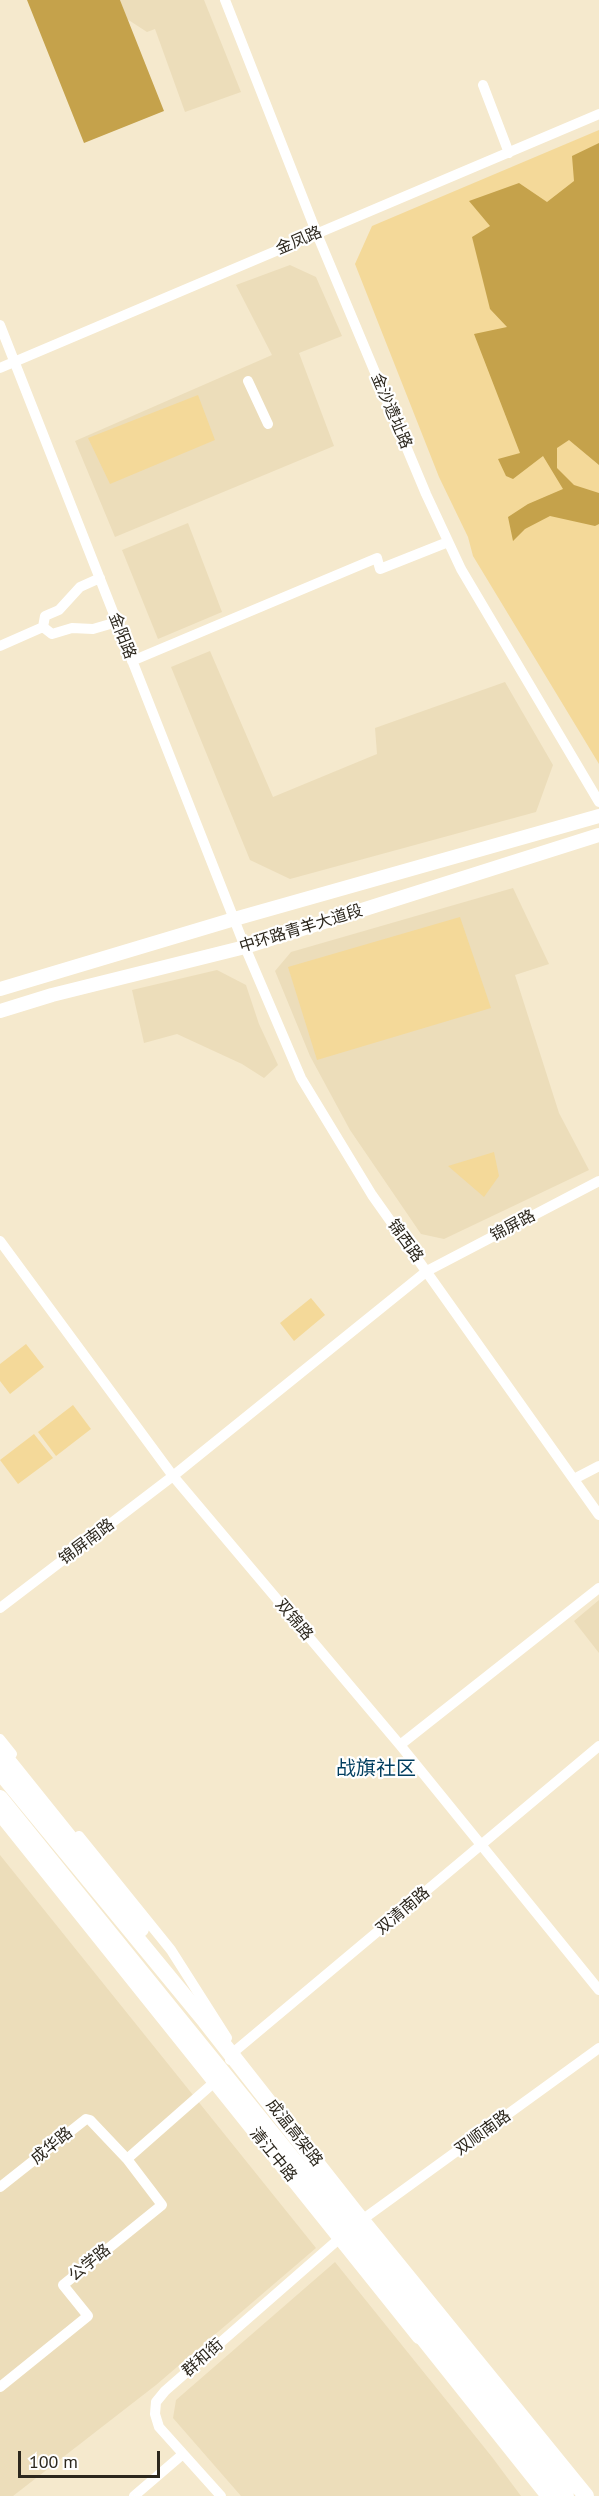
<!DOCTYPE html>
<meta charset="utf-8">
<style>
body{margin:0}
#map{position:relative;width:599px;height:2496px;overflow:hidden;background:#f5e9cd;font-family:"PT Sans",sans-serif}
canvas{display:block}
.scale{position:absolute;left:18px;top:2451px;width:142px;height:27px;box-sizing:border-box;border:3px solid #2c271d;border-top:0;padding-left:8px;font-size:18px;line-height:21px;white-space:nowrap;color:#2c271d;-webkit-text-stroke:4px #fff;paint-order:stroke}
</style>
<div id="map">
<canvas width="599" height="2496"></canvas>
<div class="scale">100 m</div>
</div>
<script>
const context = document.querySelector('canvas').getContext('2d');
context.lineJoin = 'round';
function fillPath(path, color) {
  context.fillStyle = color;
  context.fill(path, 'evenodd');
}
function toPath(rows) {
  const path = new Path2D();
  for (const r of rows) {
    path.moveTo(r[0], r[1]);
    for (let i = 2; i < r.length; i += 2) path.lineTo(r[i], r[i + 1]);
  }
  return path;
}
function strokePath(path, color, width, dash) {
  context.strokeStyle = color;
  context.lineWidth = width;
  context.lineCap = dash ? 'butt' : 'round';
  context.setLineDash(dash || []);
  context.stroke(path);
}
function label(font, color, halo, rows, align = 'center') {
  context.font = font + ' "PT Sans","Noto Sans SC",sans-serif';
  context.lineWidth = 4.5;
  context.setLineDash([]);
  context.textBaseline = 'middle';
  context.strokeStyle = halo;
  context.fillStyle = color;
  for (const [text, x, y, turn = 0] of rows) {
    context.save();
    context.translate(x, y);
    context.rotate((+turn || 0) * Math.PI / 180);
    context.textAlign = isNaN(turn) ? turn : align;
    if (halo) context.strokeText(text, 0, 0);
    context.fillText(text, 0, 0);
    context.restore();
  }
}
fillPath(toPath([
 [120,0,204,0,241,92,185,112,155,29,147,32,127,19],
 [290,265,316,277,342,336,299,353,334,446,115,537,75,441,272,355,236,285],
 [188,523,222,612,158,639,122,550],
 [210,651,273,797,377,754,375,728,505,682,553,765,536,812,290,879,250,860,171,667],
 [513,888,549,964,515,975,559,1113,589,1170,444,1239,421,1234,350,1130,310,1056,275,971,291,952],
 [217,970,246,985,259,1024,278,1065,264,1078,242,1064,177,1034,144,1043,132,990],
 [599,1600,599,1653,574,1621],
 [0,1855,316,2248,156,2385,13,2496,0,2496],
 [335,2262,492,2457,521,2496,241,2496,173,2418,176,2400]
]), '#ecddba');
fillPath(toPath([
 [599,130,599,764,473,556,468,537,439,477,355,264,372,226],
 [198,395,215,440,110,484,88,438],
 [460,917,491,1008,317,1060,288,967],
 [494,1152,499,1176,484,1197,448,1166],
 [311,1298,325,1315,294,1341,280,1323],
 [26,1344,44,1367,10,1394,0,1381,0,1364],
 [73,1405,91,1429,56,1456,38,1432],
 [34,1434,53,1458,18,1484,0,1460]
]), '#f4d999');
fillPath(toPath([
 [27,0,120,0,164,111,84,143],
 [599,143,599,465,569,440,557,448,557,468,574,485,599,493,599,524,595,526,550,516,525,529,513,541,508,517,528,504,563,489,543,456,513,479,506,476,498,459,520,453,474,334,507,327,490,309,472,237,490,226,469,201,519,183,547,202,574,181,572,156]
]), '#c5a24b');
strokePath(toPath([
 [225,0,317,234,426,494,461,569,599,802],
 [483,85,509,153],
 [0,325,245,947,301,1078,372,1195,599,1515],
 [0,368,599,114],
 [248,381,268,424],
 [43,627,52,634,72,628,93,629,117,622],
 [0,646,43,627,45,616,59,610,80,587,100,578],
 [132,661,377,558,380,569,448,542],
 [0,1241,173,1476,400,1745,599,1990],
 [574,1479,599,1466],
 [0,1608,173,1476,427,1271,599,1181],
 [0,1739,12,1754],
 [400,1745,599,1588],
 [79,1836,171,1950,227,2038],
 [230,2060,235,2051,599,1746],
 [127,2159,218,2079],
 [0,2187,86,2119,90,2120,127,2159,162,2205,63,2285,88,2316,0,2387],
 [366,2217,599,2048],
 [134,2496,183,2454],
 [221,2496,159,2427,155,2414,156,2402,165,2391,340,2238]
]), '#fff', 10);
strokePath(toPath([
 [0,989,231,920,599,816],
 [0,1011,52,995,245,947,599,835],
 [0,1814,419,2337]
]), '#fff', 14);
strokePath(toPath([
 [0,1751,122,1903,141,1929],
 [0,1772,205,2021,355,2212,586,2496],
 [0,1798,566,2496],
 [415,2328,549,2496]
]), '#fff', 16);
label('16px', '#2c271d', '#fff', [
 ["金凤路",299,241,-23],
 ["金沙遗址路",391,411,67],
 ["金阳路",122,636,69],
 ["中环路青羊大道段",301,929,-17],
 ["锦屏路",513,1226,-28],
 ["锦西路",405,1241,54],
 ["锦屏南路",87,1542,-37],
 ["双锦路",294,1620,50],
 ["双清南路",403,1911,-40],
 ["成温高架路",294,2133,52],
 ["双顺南路",483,2133,-36],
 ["成华路",52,2146,-39],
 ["清江中路",273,2155,51],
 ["公学路",90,2263,-39],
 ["群和街",203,2358,-41]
]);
label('20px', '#013e5f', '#fff', [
 ["战旗社区",376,1769]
]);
</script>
